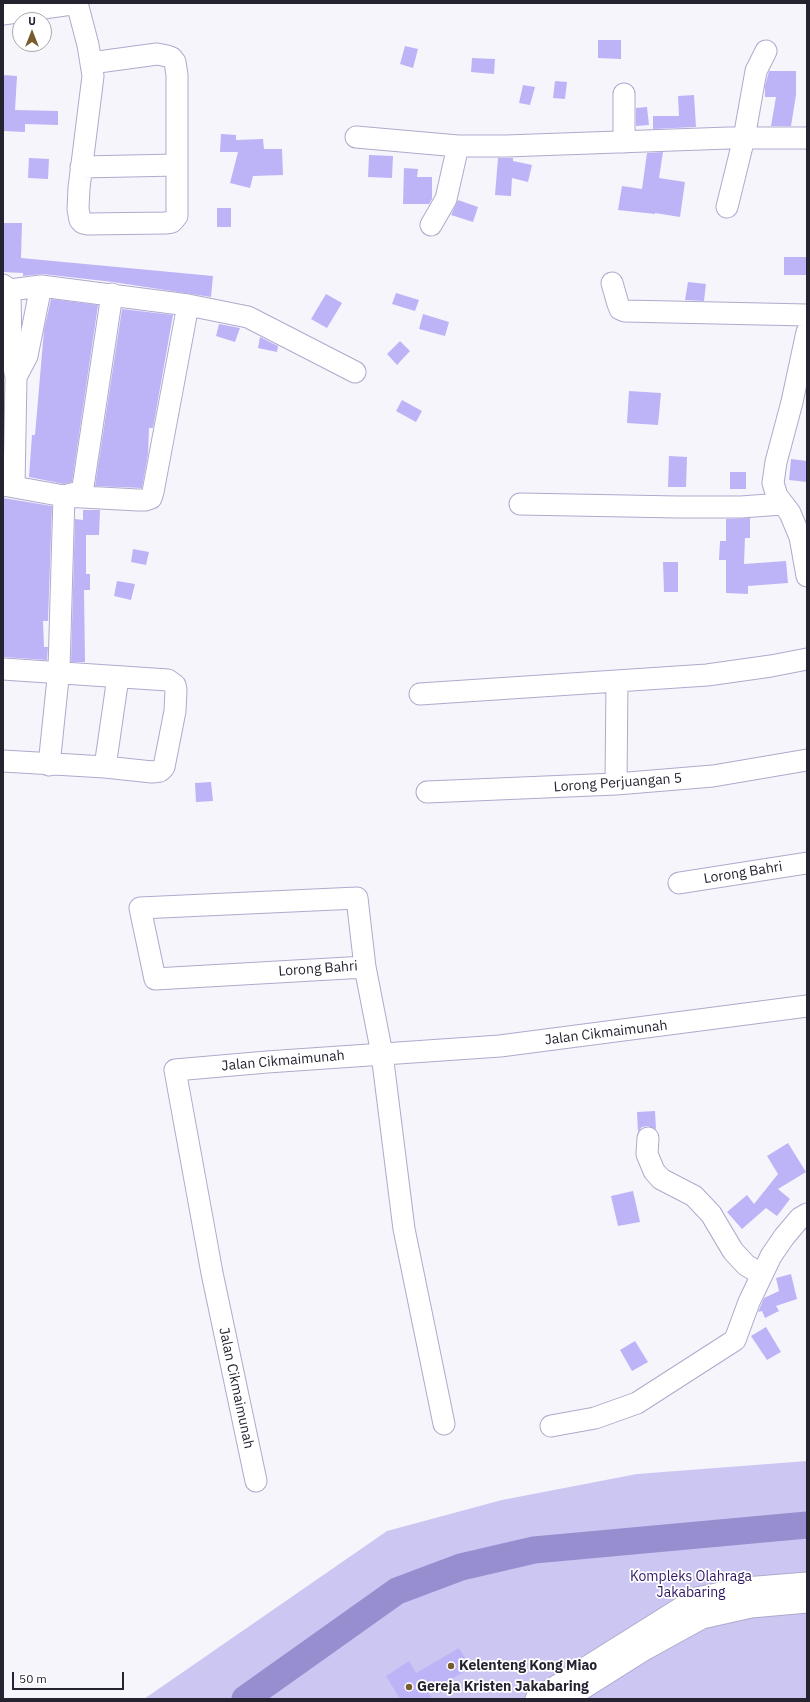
<!DOCTYPE html>
<style>
body{margin:0}
#map{position:relative;width:810px;height:1702px;overflow:hidden;background:#f6f5fc;font-family:"IBM Plex Sans",sans-serif}
canvas{display:block}
.frame{position:absolute;inset:0;border:4px solid #252330;pointer-events:none}
.north{position:absolute;left:12px;top:12px;width:40px;height:40px;box-sizing:border-box;background:#fff;border:1px solid #a8a7ac;border-radius:50%;rotate:0deg;font-size:11px;font-weight:700;line-height:16px;text-align:center;color:#252330}
.north::after{content:'';display:block;margin:auto;width:14px;height:18px;background:#775d2e;clip-path:polygon(50% 0,100% 100%,50% 72%,0 100%)}
.scale{position:absolute;left:12px;top:1672px;width:112px;height:18px;box-sizing:border-box;border:2px solid #252330;border-top:0;padding-left:5px;font-size:12px;line-height:14px;white-space:nowrap;color:#252330;-webkit-text-stroke:3px #fff;paint-order:stroke}
</style>
<div id="map">
<canvas width="810" height="1702"></canvas>
<div class="frame"></div>
<div class="north">U</div>
<div class="scale">50 m</div>
</div>
<script>
const context = document.querySelector('canvas').getContext('2d');
context.lineJoin = 'round';
function fillPath(path, color) {
  context.fillStyle = color;
  context.fill(path, 'evenodd');
}
function toPath(rows) {
  const path = new Path2D();
  for (const r of rows) {
    path.moveTo(r[0], r[1]);
    for (let i = 2; i < r.length; i += 2) path.lineTo(r[i], r[i + 1]);
  }
  return path;
}
function strokePath(path, color, width, dash) {
  context.strokeStyle = color;
  context.lineWidth = width;
  context.lineCap = dash ? 'butt' : 'round';
  context.setLineDash(dash || []);
  context.stroke(path);
}
function label(font, color, halo, rows, align = 'center') {
  context.font = font + ' "IBM Plex Sans",sans-serif';
  context.lineWidth = 3.5;
  context.setLineDash([]);
  context.textBaseline = 'middle';
  context.strokeStyle = halo;
  context.fillStyle = color;
  for (const [text, x, y, turn = 0] of rows) {
    context.save();
    context.translate(x, y);
    context.rotate((+turn || 0) * Math.PI / 180);
    context.textAlign = isNaN(turn) ? turn : align;
    if (halo) context.strokeText(text, 0, 0);
    context.fillText(text, 0, 0);
    context.restore();
  }
}
fillPath(toPath([
 [807,1461,807,1699,144,1699,387,1531,502,1500,637,1474]
]), '#ccc6f3');
strokePath(toPath([
 [245,1699,397,1591,461,1567,534,1550,807,1525]
]), '#978ecf', 27);
fillPath(toPath([
 [598,40,621,40,621,59,598,58],
 [405,46,418,49,413,68,400,64],
 [472,58,495,59,494,74,471,72],
 [769,71,796,71,796,95,791,126,771,126,776,97,765,97,765,86],
 [3,75,17,76,15,110,58,111,58,125,25,124,25,132,3,131],
 [555,81,567,82,565,99,553,98],
 [523,85,535,87,530,105,519,103],
 [694,95,696,127,653,129,653,116,679,116,678,96],
 [647,107,649,125,636,126,636,108],
 [221,134,236,135,236,140,263,139,264,149,282,149,283,175,253,176,250,188,230,183,238,152,220,152],
 [663,152,659,178,685,182,680,217,655,213,655,214,618,210,622,186,642,189,647,153],
 [369,155,393,156,392,178,368,177],
 [29,158,49,159,48,179,28,178],
 [498,158,513,158,513,161,532,165,528,182,512,178,511,196,495,195],
 [404,168,418,169,417,177,432,177,432,199,429,204,403,204],
 [458,200,478,207,473,222,451,215],
 [217,208,231,208,231,227,217,227],
 [3,223,22,223,21,258,213,276,211,297,113,282,43,274,23,276,23,273,3,272],
 [784,257,806,257,806,275,784,275],
 [688,282,706,284,704,301,685,300],
 [396,293,419,300,415,311,392,304],
 [326,294,342,303,327,328,311,319],
 [51,299,98,305,72,482,64,484,29,477,32,435,35,435,44,330],
 [122,309,173,315,153,428,149,428,148,454,142,488,95,486],
 [423,314,449,322,445,336,419,329],
 [219,324,240,328,235,342,216,336],
 [260,337,278,346,277,352,258,348],
 [400,341,410,351,397,365,387,354],
 [629,391,661,393,658,425,627,423],
 [402,400,422,411,416,422,396,411],
 [669,456,687,457,686,487,668,487],
 [791,459,807,461,807,482,789,480],
 [730,472,746,472,746,489,730,489],
 [3,498,52,506,48,621,43,621,44,647,48,647,47,660,3,657],
 [83,510,100,510,99,535,86,535,86,574,90,574,90,590,84,590,85,662,71,662,75,519,83,520],
 [750,518,750,538,745,538,744,564,786,561,788,583,748,586,748,594,726,593,726,560,719,560,720,541,726,541,726,519],
 [133,549,149,552,146,565,131,562],
 [663,562,678,562,678,592,664,592],
 [117,581,135,584,131,600,114,596],
 [211,782,213,801,196,802,195,783],
 [655,1111,656,1129,648,1126,642,1127,638,1132,637,1112],
 [788,1143,806,1172,778,1189,790,1199,777,1216,766,1208,742,1229,727,1212,747,1195,754,1204,778,1174,767,1156],
 [633,1191,640,1222,618,1226,611,1196],
 [791,1274,797,1299,776,1306,779,1311,765,1318,762,1311,758,1312,764,1298,779,1291,776,1278],
 [766,1327,781,1352,767,1360,751,1336],
 [635,1341,648,1362,632,1371,620,1350],
 [459,1648,471,1668,428,1692,432,1699,400,1699,386,1676,409,1661,416,1673]
]), '#bdb4f8');
const minor = toPath([
 [77,3,88,45,93,76,79,188,78,209,80,220,83,223,88,224,165,223,172,222,177,216,177,75,175,62,172,58,167,56,157,54,91,63],
 [3,14,78,3],
 [624,94,624,142],
 [356,137,458,146],
 [81,167,177,165],
 [727,207,744,138,756,71,766,51],
 [431,225,446,199,458,146,506,146,729,138,807,138],
 [612,283,618,304,620,309,625,311,807,315],
 [3,285,10,290,11,354,16,377,14,487],
 [10,290,41,286,188,305,153,492,151,498,145,500,138,500,64,496,59,669,49,765],
 [188,305,248,317,355,372],
 [807,332,792,402,776,462,773,483,777,496,790,513,800,537,807,576],
 [16,377,27,356,41,286],
 [3,485,64,496,80,492,83,487,112,294],
 [520,504,678,507,741,507,782,504],
 [3,669,168,680,175,685,176,690,175,711,164,767,160,771,152,772,105,767,3,761],
 [420,694,707,675,771,666,807,659],
 [105,767,118,677],
 [616,784,617,681],
 [427,792,616,784,713,776,807,760],
 [679,883,807,863],
 [357,898,365,967,155,979,140,908,357,898],
 [365,967,382,1054,404,1229,444,1424],
 [648,1138,647,1154,654,1171,661,1179,694,1196,711,1214,733,1251,746,1265,762,1275],
 [551,1426,595,1418,637,1403,735,1340,749,1302,771,1256,784,1237,800,1218,807,1214],
 [256,1481,212,1273,175,1070,267,1062,500,1046,807,1006],
 [536,1699,697,1598,745,1588,807,1583],
 [566,1699,642,1651,702,1618,751,1607,807,1602]
]);
strokePath(minor, '#aeaacc', 23);
strokePath(minor, '#fff', 21);
for (const [x, y, r, color] of [
 [451,1666,4,"#775d2e"],
 [409,1687,4,"#775d2e"]
]) {
  const dot = new Path2D();
  dot.arc(x, y, r, 0, 2 * Math.PI);
  context.fillStyle = color;
  context.fill(dot);
  strokePath(dot, '#fff', 1.5);
}
label('14px', '#252330', '#fff', [
 ["Lorong Perjuangan 5",618,783,-4],
 ["Lorong Bahri",743,873,-9],
 ["Lorong Bahri",318,969,-4],
 ["Jalan Cikmaimunah",606,1033,-7],
 ["Jalan Cikmaimunah",283,1061,-5],
 ["Jalan Cikmaimunah",236,1388,78]
]);
label('14px', '#2e1662', '#fff', [
 ["Kompleks Olahraga",691,1577],
 ["Jakabaring",691,1593]
]);
label('bold 14px', '#252330', '#fff', [
 ["Kelenteng Kong Miao",459,1666],
 ["Gereja Kristen Jakabaring",417,1687]
], 'left');
</script>
